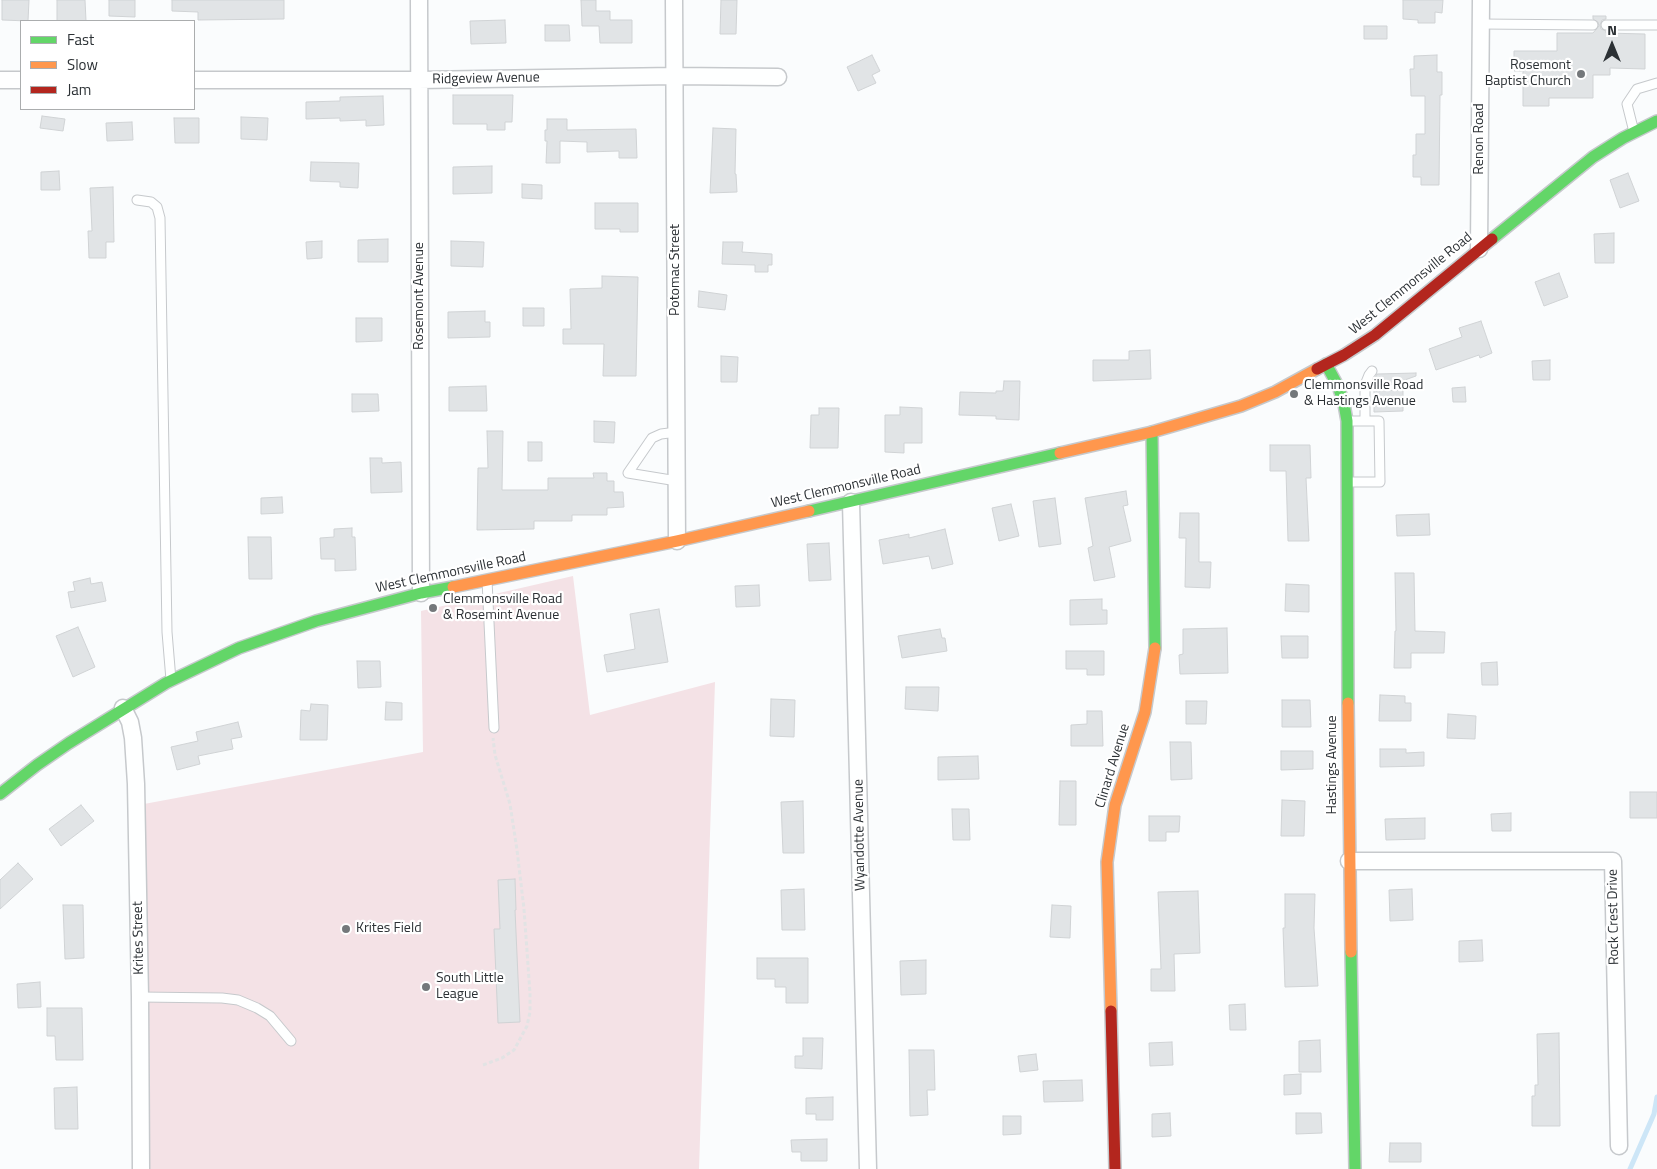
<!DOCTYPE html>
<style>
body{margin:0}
#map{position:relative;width:1657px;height:1169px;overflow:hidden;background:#fafcfd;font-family:"Titillium Web",sans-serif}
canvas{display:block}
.legend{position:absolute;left:20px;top:20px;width:175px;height:90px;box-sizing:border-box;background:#fff;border:1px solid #abadae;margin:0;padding:6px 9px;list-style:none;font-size:15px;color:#2c3135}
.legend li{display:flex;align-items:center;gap:10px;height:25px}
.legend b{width:25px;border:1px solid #abadae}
.north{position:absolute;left:1587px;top:20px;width:50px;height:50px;-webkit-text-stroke:4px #fff;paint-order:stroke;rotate:0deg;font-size:14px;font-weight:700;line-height:20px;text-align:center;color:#2c3135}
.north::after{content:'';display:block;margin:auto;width:18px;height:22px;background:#2c3135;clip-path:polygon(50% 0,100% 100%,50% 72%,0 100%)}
</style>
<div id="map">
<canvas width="1657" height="1169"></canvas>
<ul class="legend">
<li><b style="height:6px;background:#63d668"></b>Fast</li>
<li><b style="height:6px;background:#ff974d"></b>Slow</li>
<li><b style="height:6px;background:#b3261e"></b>Jam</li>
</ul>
<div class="north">N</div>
</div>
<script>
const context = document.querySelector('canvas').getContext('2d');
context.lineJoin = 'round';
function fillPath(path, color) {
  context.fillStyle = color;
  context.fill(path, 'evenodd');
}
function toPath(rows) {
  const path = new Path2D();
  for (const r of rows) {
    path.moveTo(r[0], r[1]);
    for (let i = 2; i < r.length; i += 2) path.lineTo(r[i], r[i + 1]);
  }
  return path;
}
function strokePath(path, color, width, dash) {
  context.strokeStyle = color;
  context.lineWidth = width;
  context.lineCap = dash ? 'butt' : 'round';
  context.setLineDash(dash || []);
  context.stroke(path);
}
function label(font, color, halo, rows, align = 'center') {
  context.font = font + ' "Titillium Web",sans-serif';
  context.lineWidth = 4.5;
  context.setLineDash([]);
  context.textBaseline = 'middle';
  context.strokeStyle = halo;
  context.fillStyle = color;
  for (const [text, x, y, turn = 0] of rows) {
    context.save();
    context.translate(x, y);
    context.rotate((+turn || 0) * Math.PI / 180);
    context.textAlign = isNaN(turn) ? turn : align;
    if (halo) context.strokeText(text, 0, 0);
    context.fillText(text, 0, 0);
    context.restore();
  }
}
fillPath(toPath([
 [573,576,590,715,715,682,699,1169,149,1169,144,804,423,752,421,611]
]), '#f4e2e6');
strokePath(toPath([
 [1630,1169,1654,1114,1657,1097]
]), '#cde6f7', 5);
const building = toPath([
 [2,0,29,0,28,21,2,20,2,0],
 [57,0,85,0,86,21,57,21,57,0],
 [109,0,135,0,135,17,109,16,109,0],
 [172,0,284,0,284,19,198,20,198,12,172,11,172,0],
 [581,0,596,0,596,11,610,11,610,20,632,20,632,43,600,43,599,26,582,26,581,0],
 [721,0,737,0,736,34,720,34,721,0],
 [1403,0,1443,0,1442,13,1435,12,1435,23,1418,23,1418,20,1403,19,1403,0],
 [1593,16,1606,16,1606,19,1602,20,1600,25,1601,29,1606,31,1606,33,1645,34,1645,69,1610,68,1610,75,1593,75,1593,98,1549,98,1549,106,1523,106,1523,71,1514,71,1514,51,1557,51,1557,33,1593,33,1599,26,1598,22,1593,19,1593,16],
 [505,20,506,43,471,44,470,21,505,20],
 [545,25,569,25,570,41,545,41,545,25],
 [1364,26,1387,26,1387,39,1364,39,1364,26],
 [872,55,880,71,872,75,876,83,858,91,847,67,872,55],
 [1437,55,1437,72,1442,72,1442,95,1440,95,1439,185,1421,185,1421,177,1413,177,1413,155,1416,155,1416,134,1425,134,1425,96,1411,96,1410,69,1414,69,1414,56,1437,55],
 [453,95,513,95,512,122,505,122,505,130,487,130,487,124,453,124,453,95],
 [383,96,384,125,366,126,366,120,340,121,340,118,306,119,306,102,340,101,340,97,383,96],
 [42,116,65,119,63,131,40,128,42,116],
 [241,117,268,118,267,140,241,139,241,117],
 [174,118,199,118,199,143,175,143,174,118],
 [547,119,567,119,567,130,636,129,637,158,619,158,619,151,587,152,587,142,560,141,560,163,546,163,547,141,545,141,545,130,547,130,547,119],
 [132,122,133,140,107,141,106,123,132,122],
 [713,128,736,129,735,174,736,174,737,192,710,193,713,128],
 [311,162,359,163,358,188,340,187,340,182,310,181,311,162],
 [492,166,492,193,453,194,453,167,492,166],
 [59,171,60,190,41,190,41,172,59,171],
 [1628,173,1639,201,1620,208,1610,180,1628,173],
 [522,184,542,185,542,199,522,198,522,184],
 [113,187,114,242,106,242,106,258,89,258,88,231,92,231,90,188,113,187],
 [595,203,638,203,638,232,620,232,620,229,595,229,595,203],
 [1614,233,1614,263,1595,263,1594,234,1614,233],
 [388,239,388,262,358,262,358,240,388,239],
 [322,241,322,258,307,259,306,242,322,241],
 [451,241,484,242,483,267,451,266,451,241],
 [723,242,743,242,742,252,772,254,772,265,768,265,768,272,755,272,755,265,722,264,723,242],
 [1559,273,1568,297,1544,306,1535,282,1559,273],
 [602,276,638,277,636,376,603,376,604,344,563,344,563,329,571,329,570,289,602,288,602,276],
 [699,291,727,295,725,310,698,307,699,291],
 [523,308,544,308,544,326,523,326,523,308],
 [485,311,485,322,490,322,490,337,448,338,448,312,485,311],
 [356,318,382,318,382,341,356,342,356,318],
 [1481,321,1492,353,1480,358,1479,355,1436,370,1429,349,1462,337,1459,328,1481,321],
 [1150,350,1151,379,1093,381,1093,360,1129,360,1129,351,1150,350],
 [721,356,738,357,737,382,721,382,721,356],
 [1550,360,1550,380,1533,380,1532,361,1550,360],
 [1416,373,1416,376,1374,391,1373,381,1377,374,1416,373],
 [1004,381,1020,381,1019,420,996,419,996,416,959,415,960,392,996,393,996,391,1003,391,1004,381],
 [486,386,487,411,449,411,449,387,486,386],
 [1465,387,1466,402,1453,402,1452,388,1465,387],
 [1403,390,1403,411,1374,412,1374,391,1403,390],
 [352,394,378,394,379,411,352,412,352,394],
 [900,407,922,408,922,443,904,443,904,453,885,452,885,415,900,415,900,407],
 [819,408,839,408,838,448,810,448,811,415,819,415,819,408],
 [594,421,615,422,614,443,594,442,594,421],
 [487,431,503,431,502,490,548,490,548,478,594,478,593,473,607,473,607,481,614,481,614,492,623,492,624,507,607,508,607,515,572,515,572,521,534,521,534,529,477,530,478,468,488,468,487,431],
 [528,442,542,442,542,461,528,461,528,442],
 [1270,445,1310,445,1311,478,1306,478,1309,541,1288,541,1286,471,1270,471,1270,445],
 [370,458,382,458,382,463,401,462,402,492,371,493,370,458],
 [1126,491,1128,505,1123,506,1131,541,1109,547,1115,577,1094,581,1088,548,1093,546,1085,498,1126,491],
 [282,497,283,513,261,514,261,498,282,497],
 [1055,498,1061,544,1039,547,1033,501,1055,498],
 [1011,504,1019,536,999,541,992,508,1011,504],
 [1180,513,1199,513,1199,562,1211,562,1210,588,1185,587,1186,538,1179,538,1180,513],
 [1429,514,1430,535,1397,536,1396,515,1429,514],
 [352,528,352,537,355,537,356,570,335,571,335,559,321,559,320,538,334,537,334,529,352,528],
 [945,529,953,564,932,569,929,556,883,564,879,540,909,534,909,538,945,529],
 [248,537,271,537,272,579,249,579,248,537],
 [829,543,831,580,809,581,807,544,829,543],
 [1395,573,1414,573,1415,631,1445,632,1444,653,1411,653,1411,668,1394,668,1395,631,1396,631,1395,573],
 [90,578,91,584,102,582,106,601,71,608,68,592,75,591,73,582,90,578],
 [1286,584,1309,585,1309,612,1285,611,1286,584],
 [759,585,760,606,736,607,735,586,759,585],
 [1102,599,1102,610,1107,610,1107,624,1070,625,1070,600,1102,599],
 [659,609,668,662,607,672,604,655,635,649,630,614,659,609],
 [78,627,95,667,73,677,56,636,78,627],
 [1227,628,1228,673,1180,674,1179,655,1183,654,1183,629,1227,628],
 [940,629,942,638,945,638,947,651,902,658,898,636,940,629],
 [1281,636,1308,636,1308,658,1282,658,1281,636],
 [1066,651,1104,651,1104,675,1087,675,1087,669,1066,669,1066,651],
 [357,661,380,661,381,687,358,688,357,661],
 [1497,662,1498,685,1482,685,1481,663,1497,662],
 [906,687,939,687,938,711,905,709,906,687],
 [1380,695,1405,696,1405,703,1411,703,1411,721,1379,721,1380,695],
 [771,699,795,700,794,737,770,736,771,699],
 [1282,700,1310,700,1311,727,1282,727,1282,700],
 [1186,701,1207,701,1206,724,1186,724,1186,701],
 [386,702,402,703,402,720,385,720,386,702],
 [311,704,328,705,327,740,300,740,301,710,310,711,311,704],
 [1087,711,1102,711,1103,746,1071,746,1071,725,1087,724,1087,711],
 [1448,714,1476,716,1475,739,1447,738,1448,714],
 [238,722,242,737,231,739,233,749,198,756,200,764,177,770,171,747,198,741,196,732,238,722],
 [1170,742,1191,742,1192,779,1171,780,1170,742],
 [1380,749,1406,749,1406,753,1424,752,1424,766,1380,767,1380,749],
 [1281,751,1313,751,1313,769,1281,770,1281,751],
 [978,756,979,779,938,780,938,757,978,756],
 [1060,781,1076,781,1076,825,1059,825,1060,781],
 [1630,792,1657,792,1657,818,1630,818,1630,792],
 [1282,800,1305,801,1304,836,1281,836,1282,800],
 [803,801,804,853,783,853,781,802,803,801],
 [81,805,94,821,61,846,49,829,81,805],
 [952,809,969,809,970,840,953,840,952,809],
 [1511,813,1511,831,1492,831,1491,814,1511,813],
 [1149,816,1180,816,1179,832,1166,832,1166,841,1149,841,1149,816],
 [1425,818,1425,839,1386,840,1385,819,1425,818],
 [18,863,33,879,0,909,0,880,18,863],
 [515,879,516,910,515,910,520,1022,498,1023,494,929,500,929,498,880,515,879],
 [804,889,805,930,782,930,781,890,804,889],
 [1412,889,1413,920,1390,921,1389,890,1412,889],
 [1198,891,1200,953,1174,954,1175,991,1151,991,1151,969,1161,969,1158,892,1198,891],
 [1285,894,1315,894,1314,928,1318,986,1285,987,1283,928,1285,928,1285,894],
 [63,905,83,905,84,958,65,959,63,905],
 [1052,905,1071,906,1070,938,1050,937,1052,905],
 [1482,940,1483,961,1459,962,1459,941,1482,940],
 [757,958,808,958,808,1003,786,1003,786,987,775,987,775,979,757,979,757,958],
 [926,960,926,994,901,995,900,961,926,960],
 [40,982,41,1007,18,1008,17,984,40,982],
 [1245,1004,1246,1030,1230,1030,1229,1005,1245,1004],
 [47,1008,82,1008,83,1060,56,1060,55,1036,47,1036,47,1008],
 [1559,1033,1560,1126,1532,1126,1532,1096,1535,1096,1535,1085,1538,1085,1537,1034,1559,1033],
 [803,1038,823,1038,822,1069,795,1068,795,1056,803,1056,803,1038],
 [1320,1040,1321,1072,1299,1072,1299,1041,1320,1040],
 [1172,1042,1173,1065,1150,1066,1149,1043,1172,1042],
 [909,1050,934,1050,935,1090,927,1090,928,1115,910,1116,909,1050],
 [1036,1054,1038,1070,1020,1072,1018,1056,1036,1054],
 [1301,1074,1301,1094,1284,1095,1284,1075,1301,1074],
 [1082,1080,1083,1101,1044,1102,1043,1081,1082,1080],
 [77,1087,78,1129,55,1129,54,1088,77,1087],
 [833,1097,833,1120,816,1120,816,1114,806,1114,806,1098,833,1097],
 [1170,1113,1171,1136,1152,1137,1152,1114,1170,1113],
 [1296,1113,1321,1113,1322,1133,1296,1134,1296,1113],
 [1003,1116,1021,1116,1021,1134,1003,1135,1003,1116],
 [827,1139,827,1161,801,1161,801,1152,792,1152,791,1140,827,1139],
 [1390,1143,1421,1143,1421,1162,1389,1162,1390,1143]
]);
fillPath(building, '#e1e4e6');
strokePath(building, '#d0d3d5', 1);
const lane = toPath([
 [1481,24,1593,25],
 [1606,25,1657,25],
 [1634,132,1627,104,1637,89,1657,83],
 [137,200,151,202,157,207,160,218,167,632,171,680],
 [1365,421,1365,385,1369,375,1372,371],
 [677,432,661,434,652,438,628,473,677,481],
 [1347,482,1380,482,1379,421,1349,421],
 [487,580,494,728],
 [140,997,222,998,238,1000,257,1008,270,1016,291,1041]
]);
const street = toPath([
 [419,0,421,593],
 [674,0,677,541],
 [0,80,21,80],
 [194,80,419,80,674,76,778,77],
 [1479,249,1481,0],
 [851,502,868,1169],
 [123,708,130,722,133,738,136,784,140,997,141,1169],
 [1349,861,1613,861,1619,1146]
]);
const fast = toPath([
 [1492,239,1593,157,1623,138,1657,121],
 [1326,364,1338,386,1344,404,1347,421,1348,703],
 [1152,432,1155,648],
 [809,511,1060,453],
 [0,794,37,765,69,743,166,683,239,648,316,621,421,593,453,587],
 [1351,952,1355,1169]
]);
const slow = toPath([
 [1060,453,1152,432,1241,406,1275,392,1317,369],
 [453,587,677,541,809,511],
 [1348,703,1351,952],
 [1111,1011,1107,862,1115,805,1145,712,1155,648]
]);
const jam = toPath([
 [1317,369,1344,355,1375,335,1492,239],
 [1111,1011,1115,1169]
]);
strokePath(lane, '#c6c9cc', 11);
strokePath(street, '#c6c9cc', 19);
strokePath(fast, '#c6c9cc', 14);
strokePath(slow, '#c6c9cc', 14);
strokePath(jam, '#c6c9cc', 14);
strokePath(toPath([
 [483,1065,502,1058,514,1050,527,1026,530,1012,530,993,524,909,517,850,510,804,495,755,493,738]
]), '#e2e3e4', 3, [4, 2.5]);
strokePath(lane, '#feffff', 9);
strokePath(street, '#feffff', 16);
strokePath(fast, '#63d668', 11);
strokePath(slow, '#ff974d', 11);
strokePath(jam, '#b3261e', 11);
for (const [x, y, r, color] of [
 [1581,74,5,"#74787b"],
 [1294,394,5,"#74787b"],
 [433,608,5,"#74787b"],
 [346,929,5,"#74787b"],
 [426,987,5,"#74787b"]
]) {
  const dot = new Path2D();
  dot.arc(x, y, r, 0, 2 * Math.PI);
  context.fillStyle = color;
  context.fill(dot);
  strokePath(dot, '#fff', 2);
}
label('14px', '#2c3135', '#fff', [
 ["Rosemont",1571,66,"right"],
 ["Baptist Church",1571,82,"right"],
 ["Clemmonsville Road",1304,386],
 ["& Hastings Avenue",1304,402],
 ["Clemmonsville Road",443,600],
 ["& Rosemint Avenue",443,616],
 ["Krites Field",356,929],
 ["South Little",436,979],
 ["League",436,995]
], 'left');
label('14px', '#2c3135', '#fff', [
 ["Ridgeview Avenue",486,79,-1],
 ["Renon Road",1480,139,-90],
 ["Potomac Street",676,270,-90],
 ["West Clemmonsville Road",1411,284,-39],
 ["Rosemont Avenue",420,296,-90],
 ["West Clemmonsville Road",846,487,-13],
 ["West Clemmonsville Road",451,573,-12],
 ["Hastings Avenue",1333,765,-90],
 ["Clinard Avenue",1113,766,-73],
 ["Wyandotte Avenue",860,835,-91],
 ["Rock Crest Drive",1614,917,-91],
 ["Krites Street",139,938,-91]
]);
</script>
